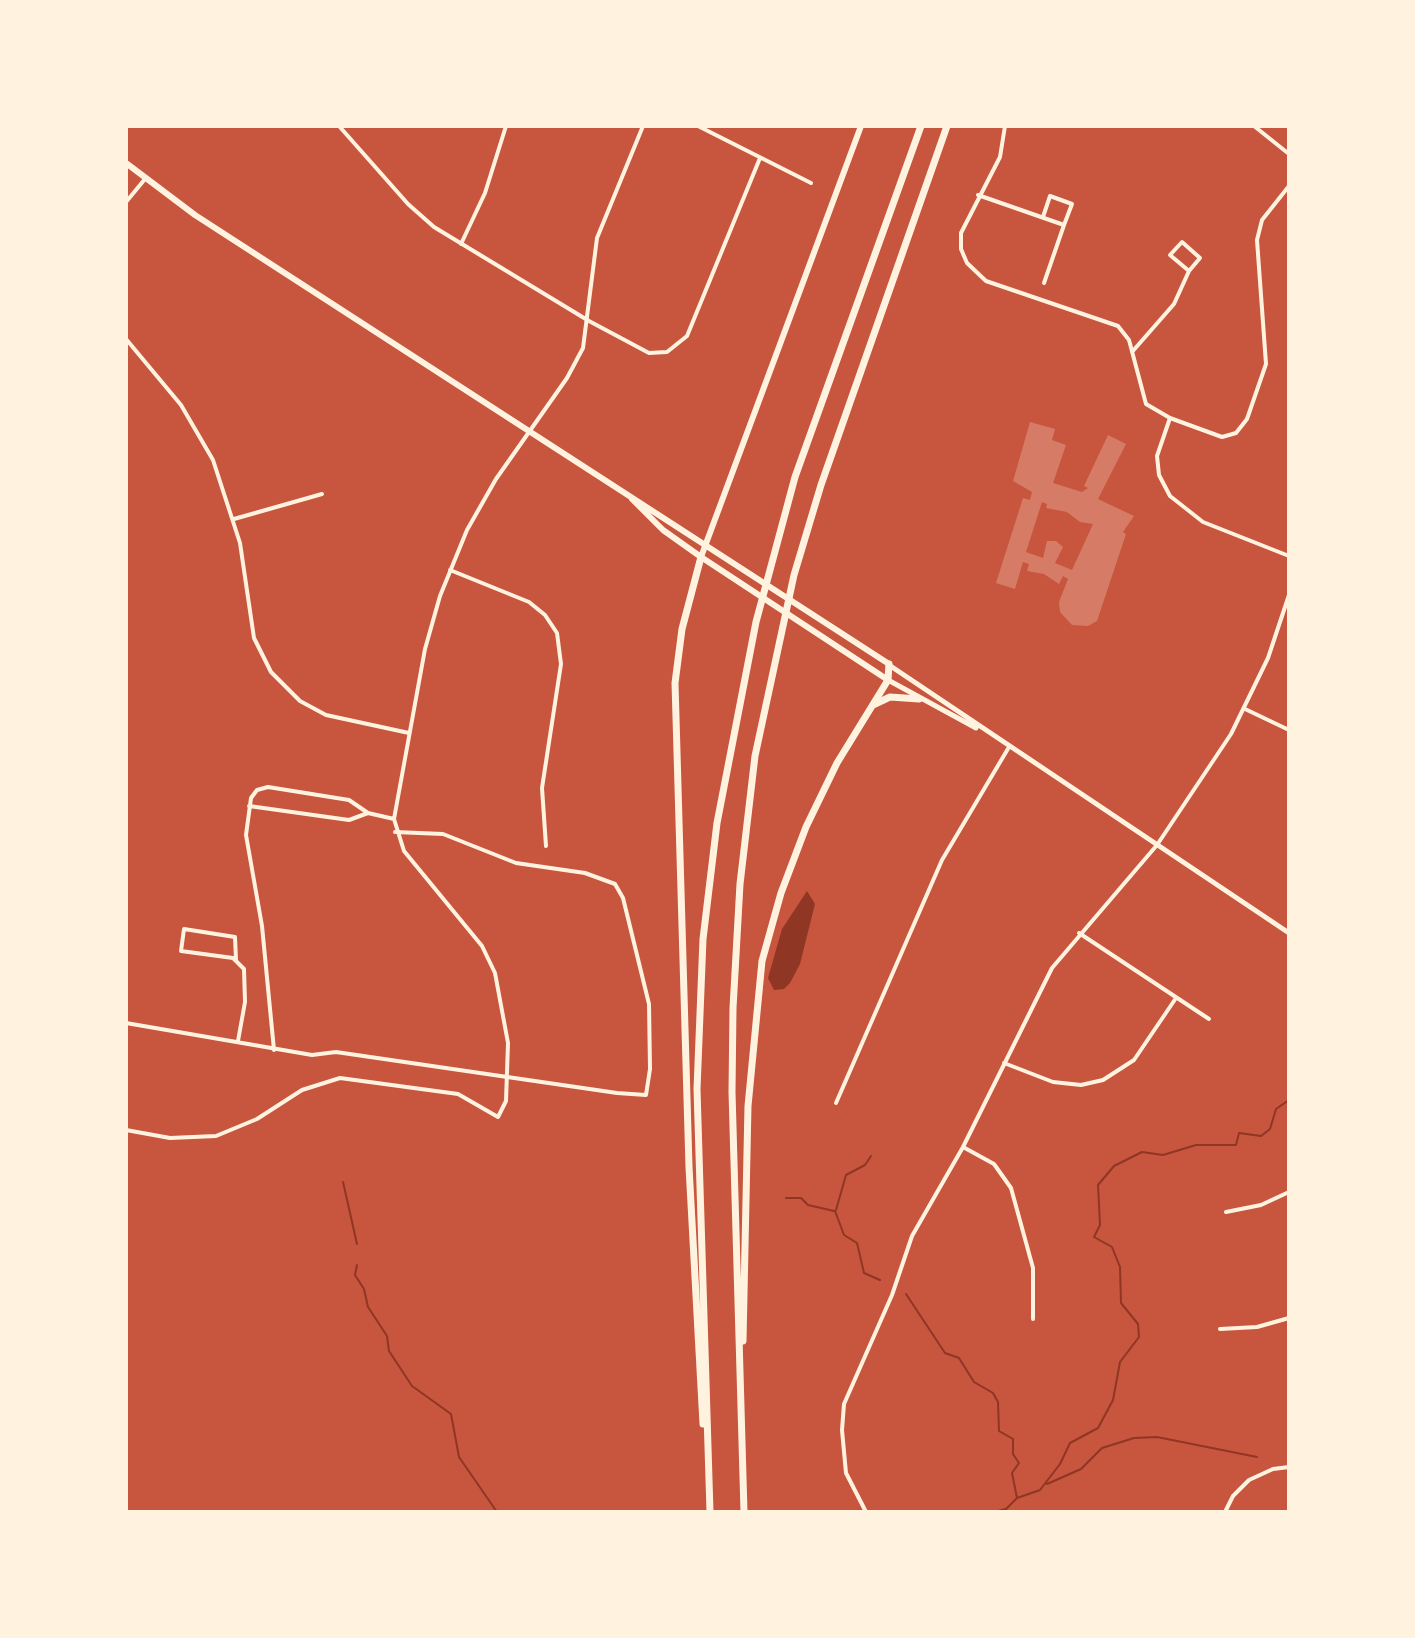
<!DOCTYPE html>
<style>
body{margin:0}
#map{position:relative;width:1415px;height:1638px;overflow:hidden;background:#c8553d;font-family:Lato,sans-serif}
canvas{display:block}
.frame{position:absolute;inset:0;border:128px solid #fff3e0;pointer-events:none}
</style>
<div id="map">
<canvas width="1415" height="1638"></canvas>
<div class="frame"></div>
</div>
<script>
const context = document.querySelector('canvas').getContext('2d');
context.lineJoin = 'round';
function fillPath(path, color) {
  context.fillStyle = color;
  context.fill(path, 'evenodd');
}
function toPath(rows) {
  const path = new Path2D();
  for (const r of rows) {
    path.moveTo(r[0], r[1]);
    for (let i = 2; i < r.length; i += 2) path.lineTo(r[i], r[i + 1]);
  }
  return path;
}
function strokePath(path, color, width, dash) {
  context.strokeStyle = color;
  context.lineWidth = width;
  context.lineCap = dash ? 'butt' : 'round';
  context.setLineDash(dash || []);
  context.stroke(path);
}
fillPath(toPath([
 [807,891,815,904,800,964,790,983,784,989,774,990,768,978,782,929]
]), '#8f3625');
strokePath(toPath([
 [1288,313,1289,312],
 [343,1182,357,1244],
 [786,1198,801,1198,808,1205,834,1211],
 [836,1210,846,1175,865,1165,871,1156],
 [835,1211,844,1235,857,1243,864,1273,880,1280],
 [357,1265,355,1275,364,1289,368,1307,387,1336,389,1351,412,1386,451,1414,459,1457,497,1512],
 [906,1294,945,1353,959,1358,974,1382,993,1393,998,1402,999,1431,1013,1439,1013,1454,1019,1463,1012,1473,1017,1498],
 [1047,1484,1081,1469,1102,1448,1134,1438,1157,1437,1257,1457],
 [994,1512,1006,1509,1017,1498,1040,1490,1060,1464,1070,1443,1098,1428,1113,1400,1120,1362,1139,1337,1138,1324,1121,1303,1120,1267,1112,1247,1094,1237,1100,1225,1098,1185,1114,1166,1142,1152,1163,1155,1196,1145,1236,1145,1239,1133,1261,1136,1270,1129,1276,1109,1289,1100]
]), '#8f3625', 2);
fillPath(toPath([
 [1030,422,1055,429,1052,440,1066,445,1053,483,1082,492,1088,488,1084,486,1108,435,1126,444,1098,499,1134,516,1123,532,1126,534,1097,621,1088,626,1072,625,1060,612,1059,602,1068,579,1063,576,1059,584,1044,574,1027,571,1029,564,1023,562,1015,589,996,583,1023,498,1030,500,1032,492,1013,481],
 [1042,502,1047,504,1046,508,1067,512,1080,522,1093,524,1072,570,1055,563,1063,547,1056,541,1047,541,1043,558,1026,552]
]), '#d67c66');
strokePath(toPath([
 [339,126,408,204,434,227,589,321,649,353,667,352,687,336,760,158],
 [698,126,811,183],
 [1005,126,1000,157,961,233,961,249,967,263,986,281,1118,326,1129,340,1146,404,1170,418,1157,456,1159,475,1170,496,1203,522,1289,556],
 [1254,126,1289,154],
 [978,195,1064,225,1044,283],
 [126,202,145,179],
 [1043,217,1050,196,1072,204,1064,225],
 [461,244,485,193,506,126],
 [126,339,181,405,213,460,240,543,254,638,271,672,300,701,326,715,409,733],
 [1132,352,1174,304,1189,271,1200,258,1182,242,1170,255,1189,271],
 [1170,418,1222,437,1236,433,1247,419,1266,364,1257,240,1262,220,1289,186],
 [234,519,322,494],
 [450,570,529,602,545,615,557,633,561,664,542,788,546,846],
 [1245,709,1289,730],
 [249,806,349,820,368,813],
 [1079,933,1209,1019],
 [236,960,235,937,184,929,181,951,233,958,244,969,245,1002,238,1041],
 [126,1023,312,1055,336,1052,617,1093,646,1095,650,1069,649,1004,623,898,615,884,585,873,516,863,443,834,395,832],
 [274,1050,262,926,246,835,251,798,257,790,268,787,349,800,368,813,394,819],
 [1004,1063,1053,1082,1081,1085,1103,1080,1134,1060,1176,998],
 [836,1103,942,860,1009,747],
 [126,1130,170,1138,216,1136,257,1119,302,1090,340,1078,458,1094,498,1117,506,1101,508,1043,495,973,482,946,404,851,394,819,425,649,440,596,467,530,496,479,567,378,583,348,597,238,643,126],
 [963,1147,994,1164,1011,1188,1033,1268,1033,1319],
 [1226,1212,1261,1205,1289,1192],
 [1220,1329,1257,1327,1289,1318],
 [866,1512,846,1473,842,1430,844,1404,892,1295,912,1236,963,1147,1052,968,1157,845,1231,734,1268,658,1289,595],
 [1225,1512,1233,1496,1249,1480,1273,1469,1289,1467]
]), '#fff3e0', 4);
strokePath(toPath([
 [889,665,1289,933],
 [888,680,976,728]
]), '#fff3e0', 5);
strokePath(toPath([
 [126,163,195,215,889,664],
 [632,499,663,530,701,557,888,680],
 [701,557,861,126]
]), '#fff3e0', 6);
strokePath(toPath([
 [701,557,682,629,675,683,689,1167,703,1424],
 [873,705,890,697,919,699],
 [743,1341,748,1106,762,961,781,893,806,827,837,763,888,680,889,664],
 [710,1512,697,1089,703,939,717,823,756,622,795,477,921,126],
 [744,1512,732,1092,733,1008,740,884,755,756,794,575,821,485,947,126]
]), '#fff3e0', 7);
</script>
